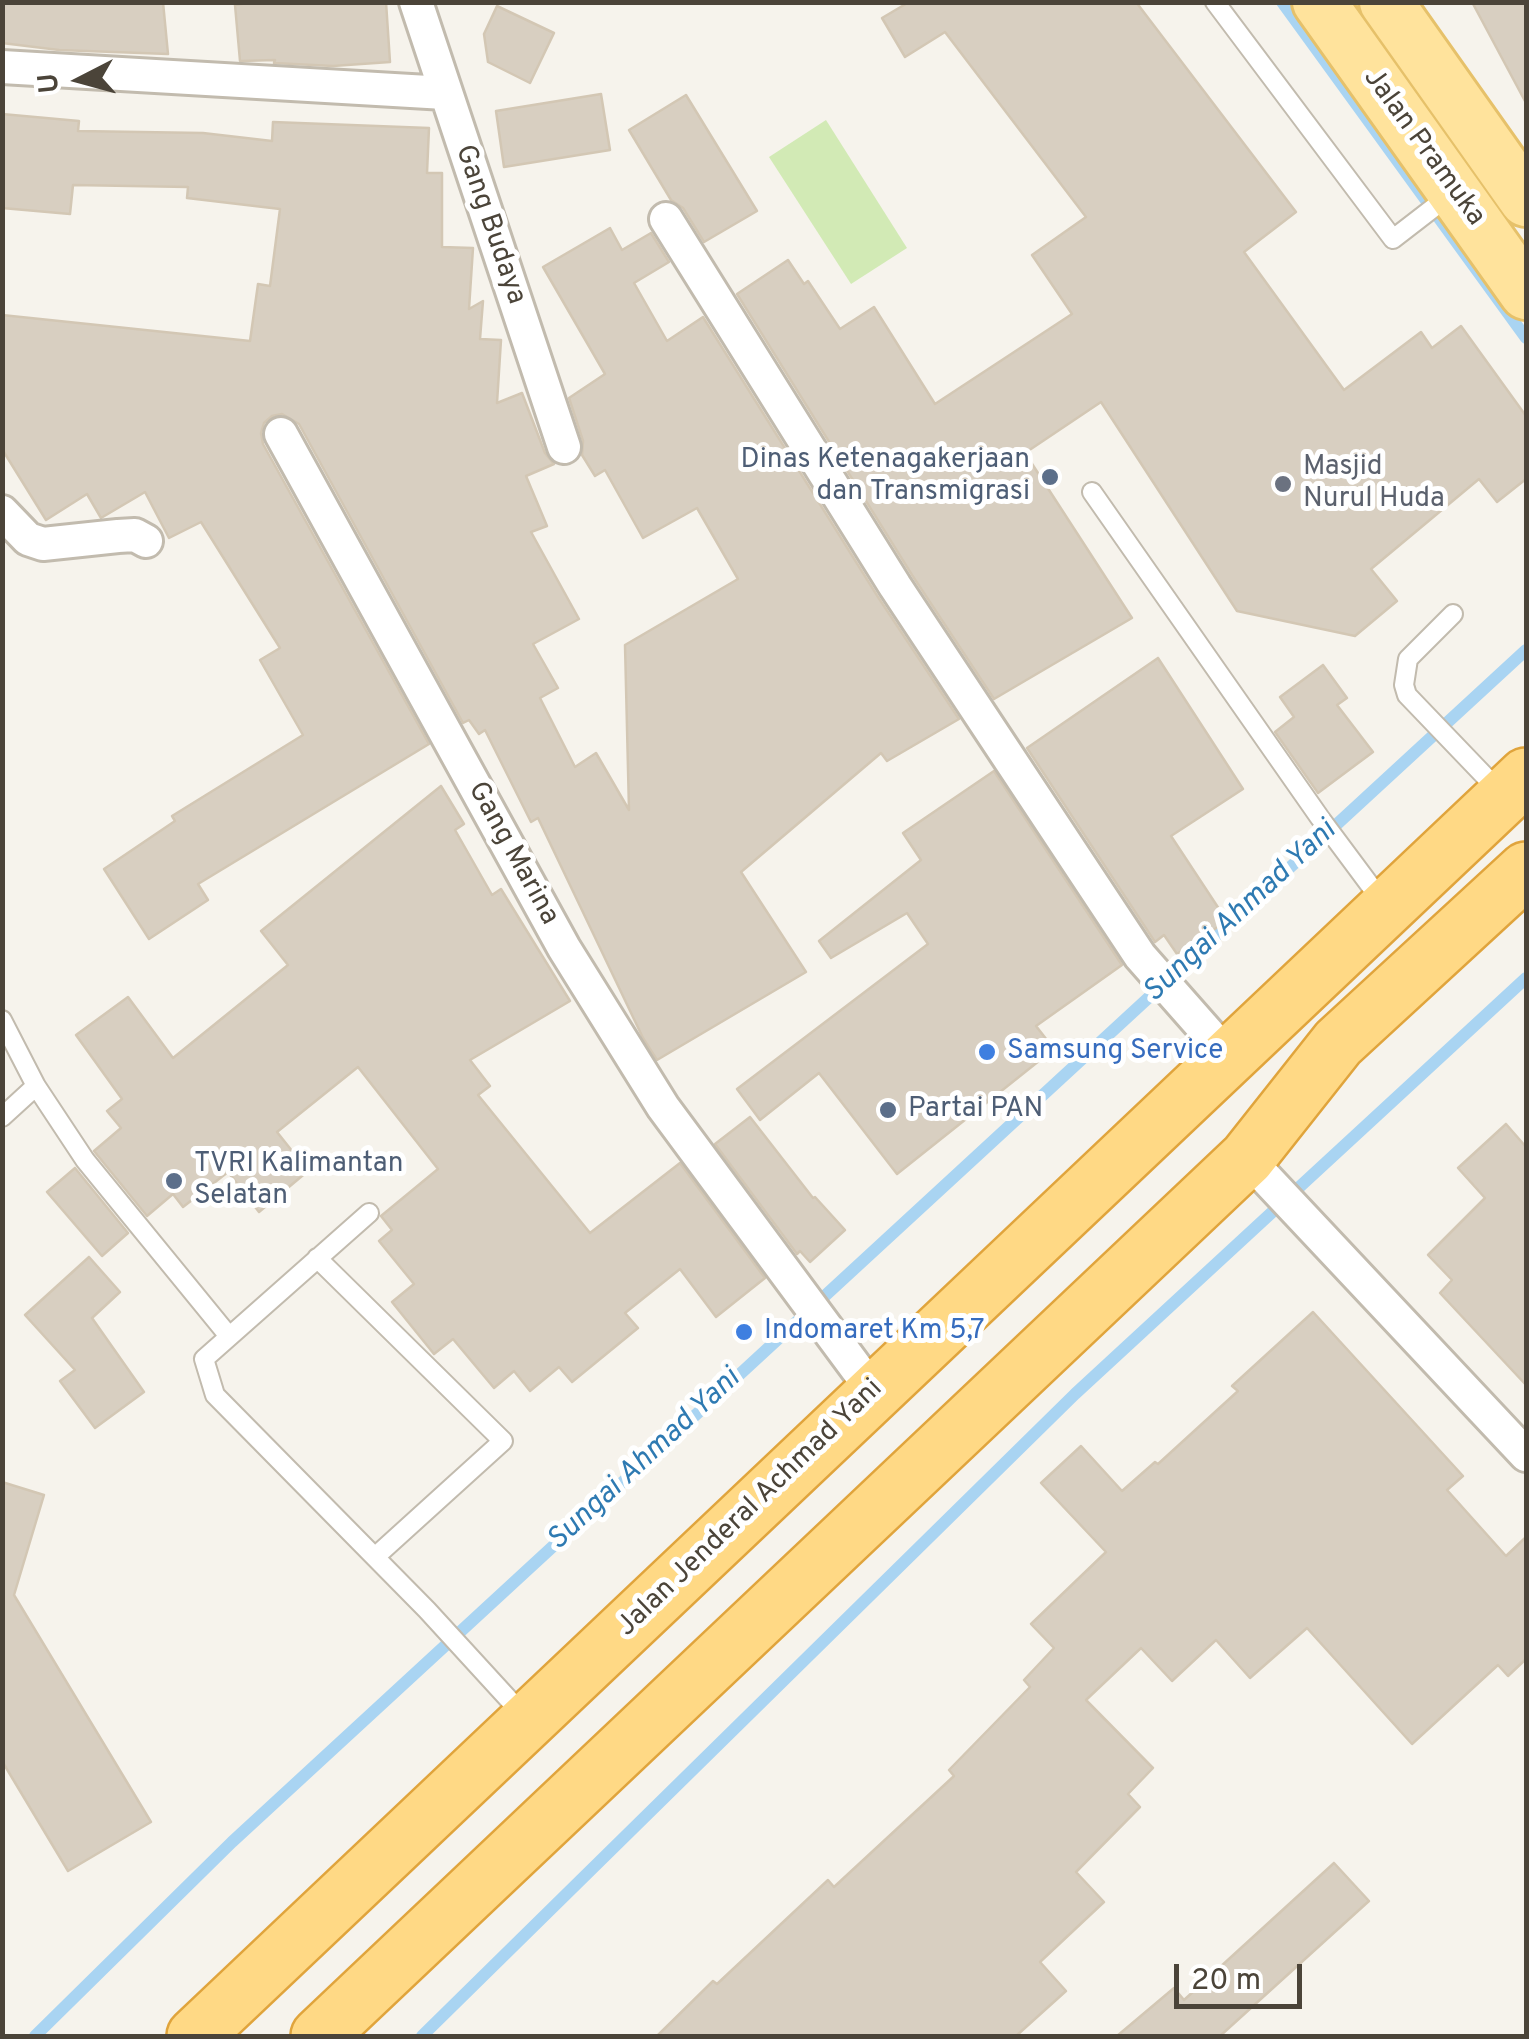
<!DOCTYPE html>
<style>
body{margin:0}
#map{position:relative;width:1529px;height:2039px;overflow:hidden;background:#f6f3ec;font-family:Overpass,sans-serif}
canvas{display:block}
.frame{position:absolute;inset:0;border:5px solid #4b4439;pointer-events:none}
.north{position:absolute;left:30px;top:30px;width:100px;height:100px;-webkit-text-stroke:8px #fff;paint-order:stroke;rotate:264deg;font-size:28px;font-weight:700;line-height:40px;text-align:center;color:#4b4439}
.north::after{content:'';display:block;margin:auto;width:35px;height:45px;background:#4b4439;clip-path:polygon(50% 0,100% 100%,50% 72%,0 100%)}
.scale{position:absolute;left:1174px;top:1964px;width:128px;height:45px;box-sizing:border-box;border:5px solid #4b4439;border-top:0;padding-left:12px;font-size:30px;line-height:35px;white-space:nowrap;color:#4b4439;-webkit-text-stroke:8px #fff;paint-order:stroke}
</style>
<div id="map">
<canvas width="1529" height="2039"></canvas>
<div class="frame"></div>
<div class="north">U</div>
<div class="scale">20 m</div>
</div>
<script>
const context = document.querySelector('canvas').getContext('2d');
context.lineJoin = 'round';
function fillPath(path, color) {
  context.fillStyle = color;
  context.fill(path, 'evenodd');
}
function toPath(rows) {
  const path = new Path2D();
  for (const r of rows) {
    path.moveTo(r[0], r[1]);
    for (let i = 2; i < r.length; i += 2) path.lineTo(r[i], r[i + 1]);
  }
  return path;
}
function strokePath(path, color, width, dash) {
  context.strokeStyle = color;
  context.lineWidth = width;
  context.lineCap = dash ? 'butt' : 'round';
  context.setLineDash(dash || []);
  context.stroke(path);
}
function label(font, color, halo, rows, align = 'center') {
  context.font = font + ' Overpass,sans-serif';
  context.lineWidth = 10;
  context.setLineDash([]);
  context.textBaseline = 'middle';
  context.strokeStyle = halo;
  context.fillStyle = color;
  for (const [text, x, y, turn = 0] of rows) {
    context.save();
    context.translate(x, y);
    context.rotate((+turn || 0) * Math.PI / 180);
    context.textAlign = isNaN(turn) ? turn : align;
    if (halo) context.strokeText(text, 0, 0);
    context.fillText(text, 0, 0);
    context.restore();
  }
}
fillPath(toPath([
 [826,120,907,248,851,284,769,157]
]), '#d2eab5');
strokePath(toPath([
 [1282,2,1526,338],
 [35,2036,232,1842,1526,650],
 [422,2036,1075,1394,1526,978]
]), '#a9d4f2', 12);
const building = toPath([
 [2,2,163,2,168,54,59,50,2,43,2,2],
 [254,2,386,2,390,62,333,66,274,63,275,60,240,61,235,5,254,2],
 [909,2,1136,2,1296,212,1244,252,1344,390,1421,332,1432,348,1461,326,1526,416,1526,479,1497,502,1479,479,1371,569,1397,601,1355,636,1237,611,1101,402,1025,453,1132,618,994,699,912,575,737,294,788,260,804,284,808,281,840,329,874,307,935,404,1072,314,1032,255,1086,217,945,32,905,57,882,18,909,2],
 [1472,2,1526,2,1526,103,1472,2],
 [497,6,554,33,530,83,488,62,484,34,497,6],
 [601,94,610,150,504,167,496,111,601,94],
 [686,95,757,211,704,242,683,208,671,200,629,130,686,95],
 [2,114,79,121,78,131,203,133,272,141,273,122,429,128,427,173,442,173,442,247,473,248,469,309,483,301,480,339,501,340,497,403,522,393,545,453,554,464,526,476,547,526,531,532,579,619,533,644,558,688,540,698,575,767,596,753,629,810,625,645,738,579,697,508,643,538,605,470,595,476,582,455,583,441,569,398,605,374,543,267,610,228,622,250,651,233,669,262,634,283,667,341,703,317,878,597,959,719,887,761,881,753,741,872,806,972,657,1060,643,1038,538,818,531,822,485,730,479,734,469,720,463,723,299,424,282,414,272,416,264,423,261,433,263,444,429,744,198,884,208,900,149,939,104,869,175,821,172,816,303,735,260,660,280,648,201,522,169,538,145,492,101,518,87,494,46,520,2,449,2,315,250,341,258,284,270,286,280,209,187,198,188,187,73,185,70,214,2,208,2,114],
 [1158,658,1243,789,1171,836,1227,921,1177,954,1164,935,1155,942,1027,748,1158,658],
 [1323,665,1347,698,1337,705,1373,752,1318,793,1275,732,1294,717,1280,697,1323,665],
 [994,771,1122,965,1036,1026,1054,1049,897,1174,819,1073,760,1120,737,1089,928,944,907,913,831,958,819,941,921,860,903,833,994,771],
 [441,786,464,824,455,830,492,895,501,889,570,1001,470,1060,490,1086,478,1095,590,1233,680,1163,765,1278,716,1317,680,1269,625,1313,638,1328,572,1382,559,1367,530,1391,514,1371,494,1388,453,1339,434,1354,392,1302,414,1284,379,1241,392,1230,381,1216,438,1169,358,1067,277,1132,308,1171,259,1212,228,1172,183,1207,173,1194,147,1216,94,1151,121,1128,107,1111,122,1099,76,1035,128,997,173,1058,288,965,261,931,441,786],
 [750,1117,813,1198,815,1197,845,1230,810,1262,800,1251,797,1254,715,1144,750,1117],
 [1506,1124,1526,1147,1526,1385,1440,1293,1452,1280,1428,1255,1485,1198,1458,1168,1506,1124],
 [75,1168,128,1233,102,1256,47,1192,75,1168],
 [89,1257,120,1292,92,1318,144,1392,95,1428,60,1381,75,1370,25,1315,89,1257],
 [1313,1312,1463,1476,1447,1490,1506,1556,1526,1537,1526,1659,1508,1676,1498,1665,1412,1744,1307,1628,1250,1678,1216,1640,1172,1681,1141,1648,1086,1700,1153,1768,1128,1794,1140,1807,1076,1872,1104,1902,1040,1962,1066,1991,1016,2036,657,2036,713,1981,717,1984,828,1880,834,1887,954,1776,949,1770,1030,1687,1024,1680,1054,1648,1031,1624,1106,1552,1041,1483,1081,1446,1122,1491,1155,1462,1158,1464,1238,1391,1232,1386,1313,1312],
 [2,1482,44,1495,14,1595,151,1822,68,1871,2,1761,2,1482],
 [1334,1863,1369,1901,1220,2036,1117,2036,1174,1988,1184,2000,1334,1863]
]);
fillPath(building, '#d8cfc1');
strokePath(building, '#d3c7b4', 2.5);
const service = toPath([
 [1215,2,1393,239,1450,195],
 [1092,492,1320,818,1384,904],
 [1453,614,1408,659,1404,685,1407,695,1501,793],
 [2,1020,36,1086,85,1160,228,1335],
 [2,1117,36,1086],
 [369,1213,204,1359,215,1395,427,1610,525,1717],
 [317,1258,503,1441,375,1557]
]);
const minor = toPath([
 [416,2,564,447],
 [2,67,445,93],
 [666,219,895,586,1140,956,1229,1057],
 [281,434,564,948,663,1107,874,1392],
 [2,512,28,539,43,544,118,536,135,535,146,541],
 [1247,1158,1526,1455]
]);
const primary = toPath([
 [1319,2,1526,293],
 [1386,2,1526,200]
]);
const trunk = toPath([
 [195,2036,1526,776],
 [319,2036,1247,1158,1338,1043,1526,870]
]);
strokePath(service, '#c2bbae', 22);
strokePath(minor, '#c2bbae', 38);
strokePath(primary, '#e6c16a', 58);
strokePath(trunk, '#e0a43c', 60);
strokePath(service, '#fff', 18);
strokePath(minor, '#fff', 32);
strokePath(primary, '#ffe39c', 52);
strokePath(trunk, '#ffd985', 55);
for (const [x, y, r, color] of [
 [1050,477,10,"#5c6f8a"],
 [1283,484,10,"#6b7280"],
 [987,1052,10,"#3f7fe0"],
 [888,1110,10,"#5c6f8a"],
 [174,1181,10,"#5c6f8a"],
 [744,1332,10,"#3f7fe0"]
]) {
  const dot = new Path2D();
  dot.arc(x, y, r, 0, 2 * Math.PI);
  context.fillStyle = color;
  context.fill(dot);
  strokePath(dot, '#fff', 4);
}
label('28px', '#4b4439', '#fff', [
 ["Jalan Pramuka",1423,148,54],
 ["Gang Budaya",489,225,71],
 ["Gang Marina",512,854,61],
 ["Jalan Jenderal Achmad Yani",751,1509,-44]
]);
label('28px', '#4e5e75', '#fff', [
 ["Dinas Ketenagakerjaan",1030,461,"right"],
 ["dan Transmigrasi",1030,493,"right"],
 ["Partai PAN",908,1110],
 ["TVRI Kalimantan",194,1165],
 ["Selatan",194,1197]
], 'left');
label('28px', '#5b616d', '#fff', [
 ["Masjid",1303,468],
 ["Nurul Huda",1303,500]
], 'left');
label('28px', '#366cbe', '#fff', [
 ["Samsung Service",1007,1052],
 ["Indomaret Km 5,7",764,1332]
], 'left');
label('italic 30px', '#2e7ab2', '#fff', [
 ["Sungai Ahmad Yani",1241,913,-43],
 ["Sungai Ahmad Yani",645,1461,-43]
]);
</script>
